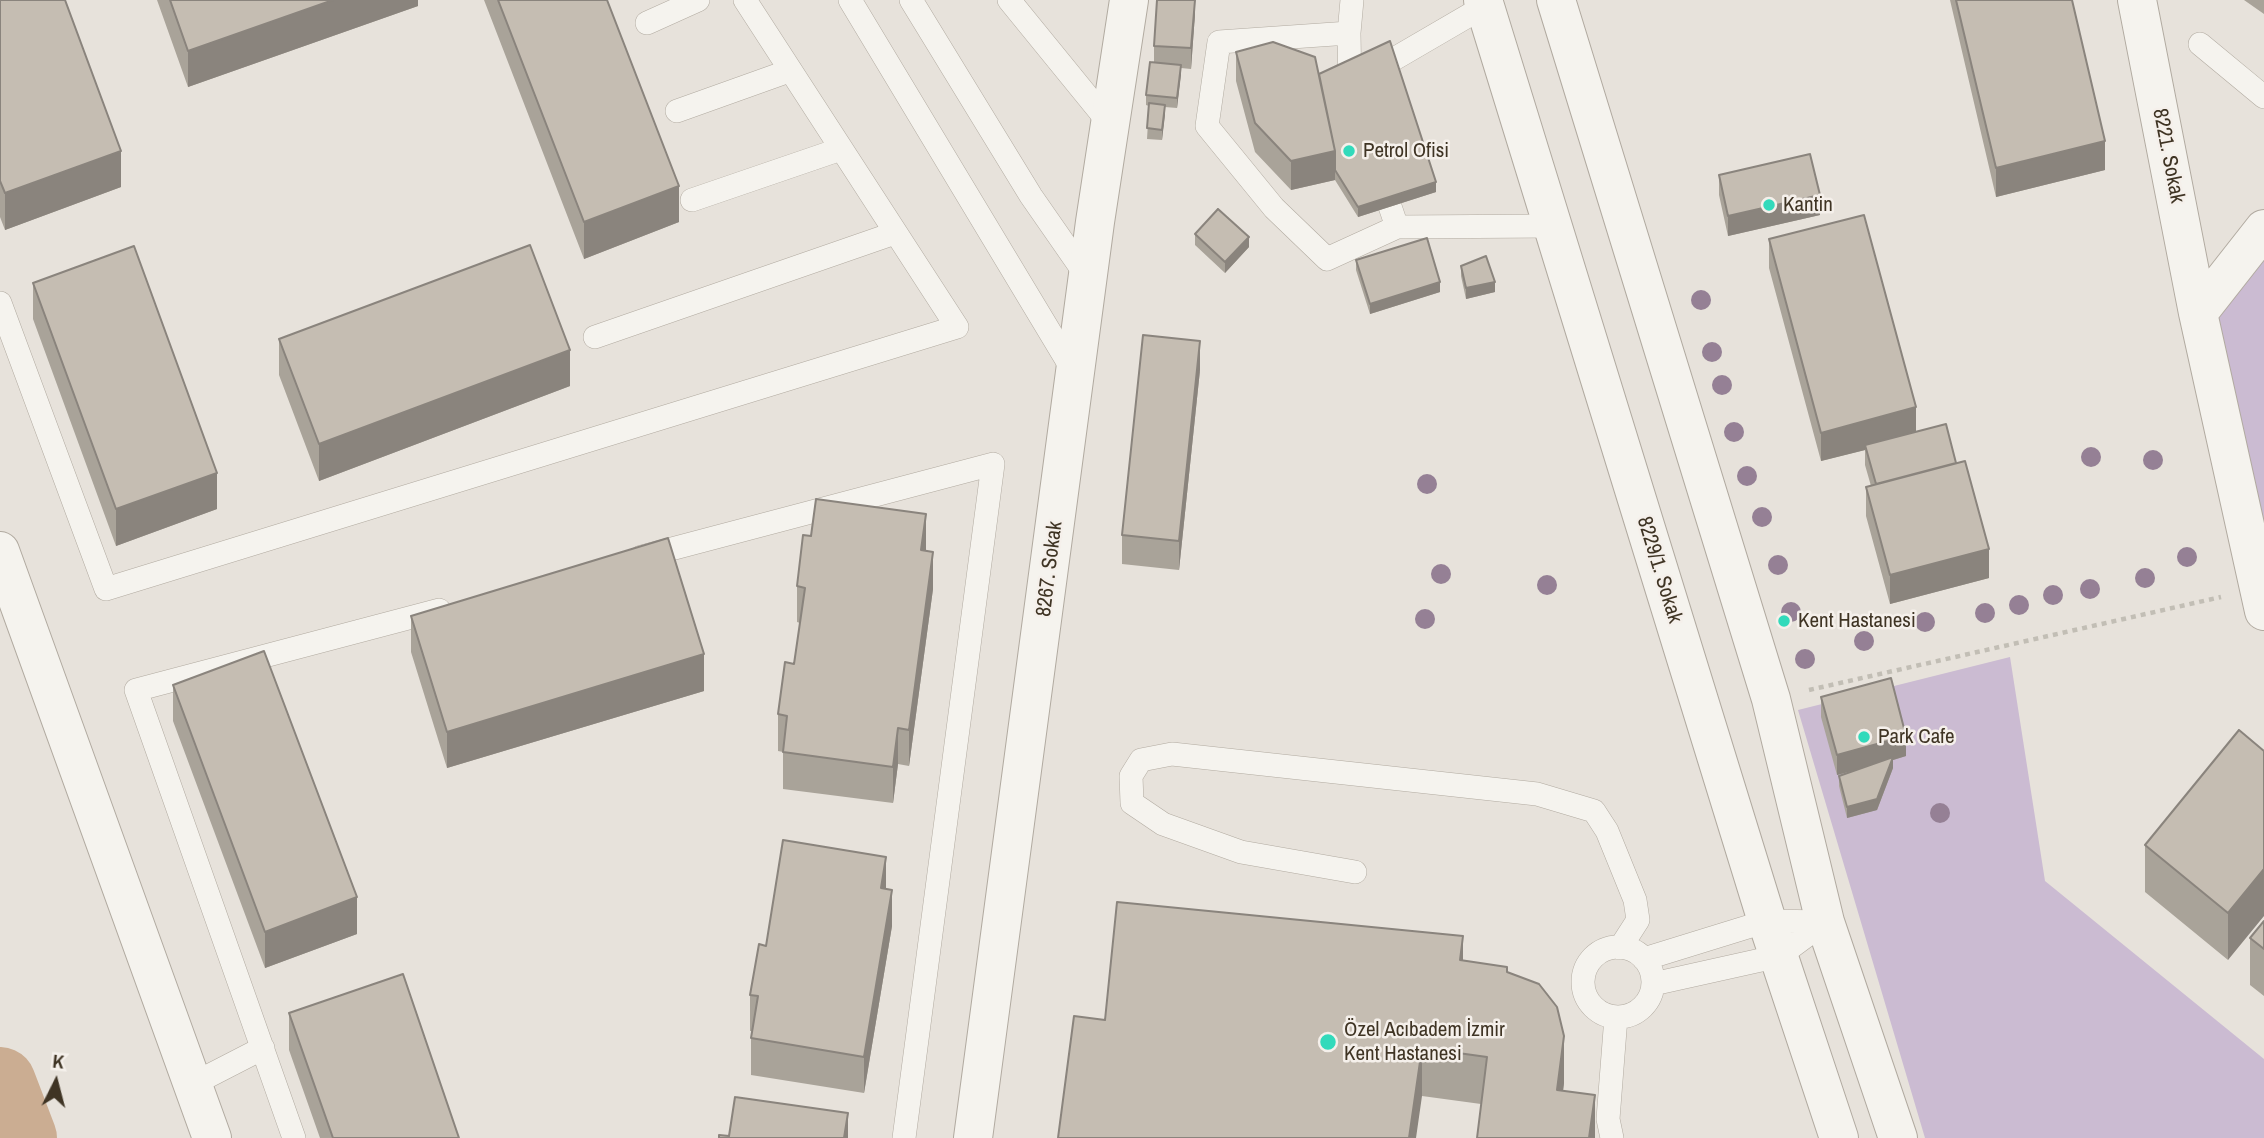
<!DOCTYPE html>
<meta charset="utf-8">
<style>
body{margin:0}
#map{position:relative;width:2264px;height:1138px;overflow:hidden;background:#e7e2db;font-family:"Archivo Narrow",sans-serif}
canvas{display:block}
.north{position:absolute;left:21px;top:1047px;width:70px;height:70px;-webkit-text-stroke:5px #f5f0eb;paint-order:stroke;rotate:6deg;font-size:19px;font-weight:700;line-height:28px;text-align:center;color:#3f3424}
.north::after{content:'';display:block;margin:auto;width:24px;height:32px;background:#3f3424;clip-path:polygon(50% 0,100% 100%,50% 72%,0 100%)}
</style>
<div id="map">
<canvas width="2264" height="1138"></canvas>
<div class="north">K</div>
</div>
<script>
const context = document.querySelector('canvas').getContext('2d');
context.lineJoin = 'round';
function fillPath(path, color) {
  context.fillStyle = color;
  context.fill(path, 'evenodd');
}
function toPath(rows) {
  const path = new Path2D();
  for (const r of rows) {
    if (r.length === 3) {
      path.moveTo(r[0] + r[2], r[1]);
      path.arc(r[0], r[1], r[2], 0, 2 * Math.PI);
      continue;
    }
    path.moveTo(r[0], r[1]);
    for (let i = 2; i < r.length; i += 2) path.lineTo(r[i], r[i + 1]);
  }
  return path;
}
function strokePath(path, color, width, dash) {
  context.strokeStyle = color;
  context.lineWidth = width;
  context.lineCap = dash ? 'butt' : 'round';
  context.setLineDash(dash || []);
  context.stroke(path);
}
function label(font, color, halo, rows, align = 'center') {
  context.font = font + ' "Archivo Narrow",sans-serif';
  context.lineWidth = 5;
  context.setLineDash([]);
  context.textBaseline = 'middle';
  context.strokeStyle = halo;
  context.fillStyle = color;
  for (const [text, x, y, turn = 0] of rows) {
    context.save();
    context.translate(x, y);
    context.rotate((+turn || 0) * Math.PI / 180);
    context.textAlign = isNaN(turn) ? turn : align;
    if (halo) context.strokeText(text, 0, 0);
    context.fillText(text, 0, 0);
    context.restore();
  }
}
fillPath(toPath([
 [2264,259,2264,533,2215,318],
 [2010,657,2045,881,2264,1059,2264,1138,1925,1138,1798,710]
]), '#cbbbd2');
strokePath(toPath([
 [0,1083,21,1138]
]), '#cbad92', 72);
const service = toPath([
 [850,0,1074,372],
 [911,0,1031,196,1088,278],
 [1009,0,1110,124],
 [647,23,698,0],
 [1349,33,1219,42,1207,126,1274,208,1327,259,1397,227],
 [2200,44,2264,97],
 [1370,73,1485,6],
 [1350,91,1349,33,1352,0],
 [677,111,789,71],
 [1381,180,1397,227,1553,226],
 [692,200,841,149],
 [0,303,106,589,957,327,745,0],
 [595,337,895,233],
 [641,557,993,464,904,1138],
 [1355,872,1241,852,1163,824,1132,803,1131,776,1141,760,1172,754,1537,794,1594,811,1607,831,1635,900,1638,920,1620,948],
 [1618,982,35],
 [1644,959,1767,921,1825,922],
 [1653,984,1779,956,1825,922],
 [193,1084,263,1048],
 [294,1138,136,690,439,610],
 [1612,1138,1608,1119,1616,1017]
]);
const minor = toPath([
 [2137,0,2198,313,2264,611],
 [2198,313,2264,229],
 [0,551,212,1138],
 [973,1138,1095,222,1129,0]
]);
const tertiary = toPath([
 [1483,0,1767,921,1839,1138],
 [1556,0,1771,699,1825,922,1898,1138]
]);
strokePath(service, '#b1aaa0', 24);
strokePath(minor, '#b1aaa0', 40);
strokePath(tertiary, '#b1aaa0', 40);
strokePath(toPath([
 [1809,690,2221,597]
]), '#c2beb5', 4.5, [5, 5]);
strokePath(service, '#f5f3ee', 23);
strokePath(minor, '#f5f3ee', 38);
strokePath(tertiary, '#f5f3ee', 38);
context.fillStyle = '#958095';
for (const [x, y] of [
 [1701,300],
 [1712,352],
 [1722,385],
 [1734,432],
 [2091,457],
 [2153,460],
 [1747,476],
 [1427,484],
 [1762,517],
 [2187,557],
 [1778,565],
 [1441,574],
 [2145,578],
 [1547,585],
 [2090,589],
 [2053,595],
 [2019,605],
 [1791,612],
 [1985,613],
 [1425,619],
 [1925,622],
 [1864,641],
 [1805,659],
 [1940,813]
]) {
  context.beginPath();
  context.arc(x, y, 10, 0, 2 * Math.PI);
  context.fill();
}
fillPath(toPath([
 [0,0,121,187,5,230,0,217],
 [157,0,418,0,418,6,188,87],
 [484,0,607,0,679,222,584,259],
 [1950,0,2072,0,2105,170,1996,197],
 [2244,0,2264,0,2264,14],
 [1195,14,1191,69,1181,68,1177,108,1165,107,1162,140,1147,139,1149,106,1146,105,1146,95,1154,62,1154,46],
 [1236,52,1319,74,1436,192,1358,217,1335,180,1291,190,1255,152,1236,81],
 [1719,175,1820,215,1728,236,1719,195],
 [1195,234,1249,247,1225,273,1195,245],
 [1769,239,1916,432,1989,578,1890,604,1866,516,1866,487,1871,486,1865,465,1865,450,1821,461,1769,268],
 [1356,260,1440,292,1370,314,1356,270],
 [1461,266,1495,292,1466,299,1461,276],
 [33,283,217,509,116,546,33,319],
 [279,339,570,386,319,481,279,375],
 [1200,370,1179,570,1122,564,1122,535],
 [926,551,933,589,909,766,898,764,893,803,783,789,783,752,778,751,778,714,794,664,800,623,797,622,797,586],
 [411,616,704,691,447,768,411,652],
 [173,685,357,934,265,968,173,721],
 [1821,697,1906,756,1893,760,1893,768,1877,810,1847,818,1839,786,1839,776,1853,771,1837,775,1821,717],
 [2264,751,2228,960,2145,892,2145,845],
 [886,889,892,926,864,1093,751,1075,751,1038,752,1031,750,1031,750,995,766,946],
 [2264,921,2264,996,2250,985,2250,938],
 [1463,961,1507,972,1564,1083,1563,1091,1481,1104,1422,1096,1105,1020],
 [289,1013,459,1138,320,1138,289,1050]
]), '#a9a399');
fillPath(toPath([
 [333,0,418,0,418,6,188,87,188,51],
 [1195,0,1195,14,1191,69,1191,48],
 [1181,65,1181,75,1177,108,1177,98],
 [1165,105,1165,115,1162,140,1162,130],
 [2105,141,2105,170,1996,197,1996,168],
 [121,151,121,187,5,230,5,193],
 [1335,151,1335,180,1291,190,1291,161],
 [1436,182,1436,192,1358,217,1358,207],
 [679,186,679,222,584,259,584,222],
 [1820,195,1820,215,1728,236,1728,216],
 [1249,237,1249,247,1225,273,1225,262],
 [1440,282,1440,292,1370,314,1370,304],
 [1495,282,1495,292,1466,299,1466,288],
 [1200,341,1200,370,1179,570,1179,541],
 [570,350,570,386,319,481,319,444],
 [1916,407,1916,436,1865,445,1865,450,1821,461,1821,433],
 [217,473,217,509,116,546,116,509],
 [926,514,926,550,921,587,921,550],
 [1989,549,1989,578,1890,604,1890,575],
 [933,552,933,589,909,766,909,730],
 [704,654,704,691,447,768,447,732],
 [898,728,898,764,893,803,893,767],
 [1906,736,1906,756,1893,760,1893,768,1877,810,1847,818,1847,807,1892,760,1837,775,1837,755],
 [886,857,886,893,881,888],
 [2264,869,2264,916,2228,960,2228,913],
 [892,890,892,926,864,1093,864,1057],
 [357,897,357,934,265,968,265,932],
 [1463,936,1463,983,1460,960],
 [1564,1036,1564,1083,1557,1137,1557,1090],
 [1422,1048,1422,1096,1416,1138,1409,1138],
 [1595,1095,1595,1138,1589,1138],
 [848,1113,848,1138,844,1138]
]), '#8a847d');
const building = toPath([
 [0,0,65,0,121,151,5,193,0,181,0,0],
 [170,0,333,0,188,51,170,0],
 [498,0,607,0,679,186,584,222,498,0],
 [1157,0,1195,0,1191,48,1154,46,1157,0],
 [1956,0,2072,0,2105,141,1996,168,1956,0],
 [1390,41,1436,182,1358,207,1335,170,1335,151,1319,74,1390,41],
 [1273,42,1315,57,1335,151,1291,161,1255,123,1236,52,1273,42],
 [1150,62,1181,65,1177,98,1146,95,1150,62],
 [1149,103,1165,105,1162,130,1147,128,1149,103],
 [1810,154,1820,195,1728,216,1719,175,1810,154],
 [1218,209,1249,237,1225,262,1195,234,1218,209],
 [1864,215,1916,407,1821,433,1769,239,1864,215],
 [1427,238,1440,282,1370,304,1356,260,1427,238],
 [530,245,570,350,319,444,279,339,530,245],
 [134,246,217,473,116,509,33,283,134,246],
 [1486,256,1495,282,1466,288,1461,266,1486,256],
 [1143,335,1200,341,1179,541,1122,535,1143,335],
 [1946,424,1956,463,1876,484,1865,445,1946,424],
 [1965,461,1989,549,1890,575,1866,487,1965,461],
 [816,499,926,514,921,550,933,552,909,730,898,728,893,767,783,752,787,716,778,714,785,662,794,664,805,588,797,586,803,535,811,536,816,499],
 [668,538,704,654,447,732,411,616,668,538],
 [264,651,357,897,265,932,173,685,264,651],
 [1891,678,1906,736,1837,755,1821,697,1891,678],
 [2239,730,2264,751,2264,869,2228,913,2145,845,2239,730],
 [1893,757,1877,799,1847,807,1839,776,1893,757],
 [783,840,886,857,881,888,892,890,864,1057,751,1038,758,996,750,995,759,944,766,946,783,840],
 [1117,902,1463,936,1460,960,1507,967,1507,972,1539,984,1557,1007,1564,1036,1557,1090,1595,1095,1589,1138,1477,1138,1487,1057,1422,1048,1409,1138,1058,1138,1074,1016,1105,1020,1117,902],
 [2264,921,2264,949,2250,938,2264,921],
 [403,974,459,1138,333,1138,289,1013,403,974],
 [735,1097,848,1113,844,1138,719,1138,719,1135,729,1136,735,1097]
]);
fillPath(building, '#c5bdb2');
strokePath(building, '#8a847d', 2);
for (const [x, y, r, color] of [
 [1349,151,7,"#32dabb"],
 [1769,205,7,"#32dabb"],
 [1784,621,7,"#32dabb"],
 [1864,737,7,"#32dabb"],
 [1328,1042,9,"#32dabb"]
]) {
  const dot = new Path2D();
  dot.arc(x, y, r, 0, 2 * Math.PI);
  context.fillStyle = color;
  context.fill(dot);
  strokePath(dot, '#f5f0eb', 2.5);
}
label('21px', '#3f3424', '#f5f0eb', [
 ["Petrol Ofisi",1363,151],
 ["Kantin",1783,205],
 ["Kent Hastanesi",1798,621],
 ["Park Cafe",1878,737],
 ["Özel Acıbadem İzmir",1344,1030],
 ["Kent Hastanesi",1344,1054]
], 'left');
label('21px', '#3f3424', '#f5f0eb', [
 ["8221. Sokak",2168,156,79],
 ["8267. Sokak",1050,569,-83],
 ["8229/1. Sokak",1659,570,73]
]);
</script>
